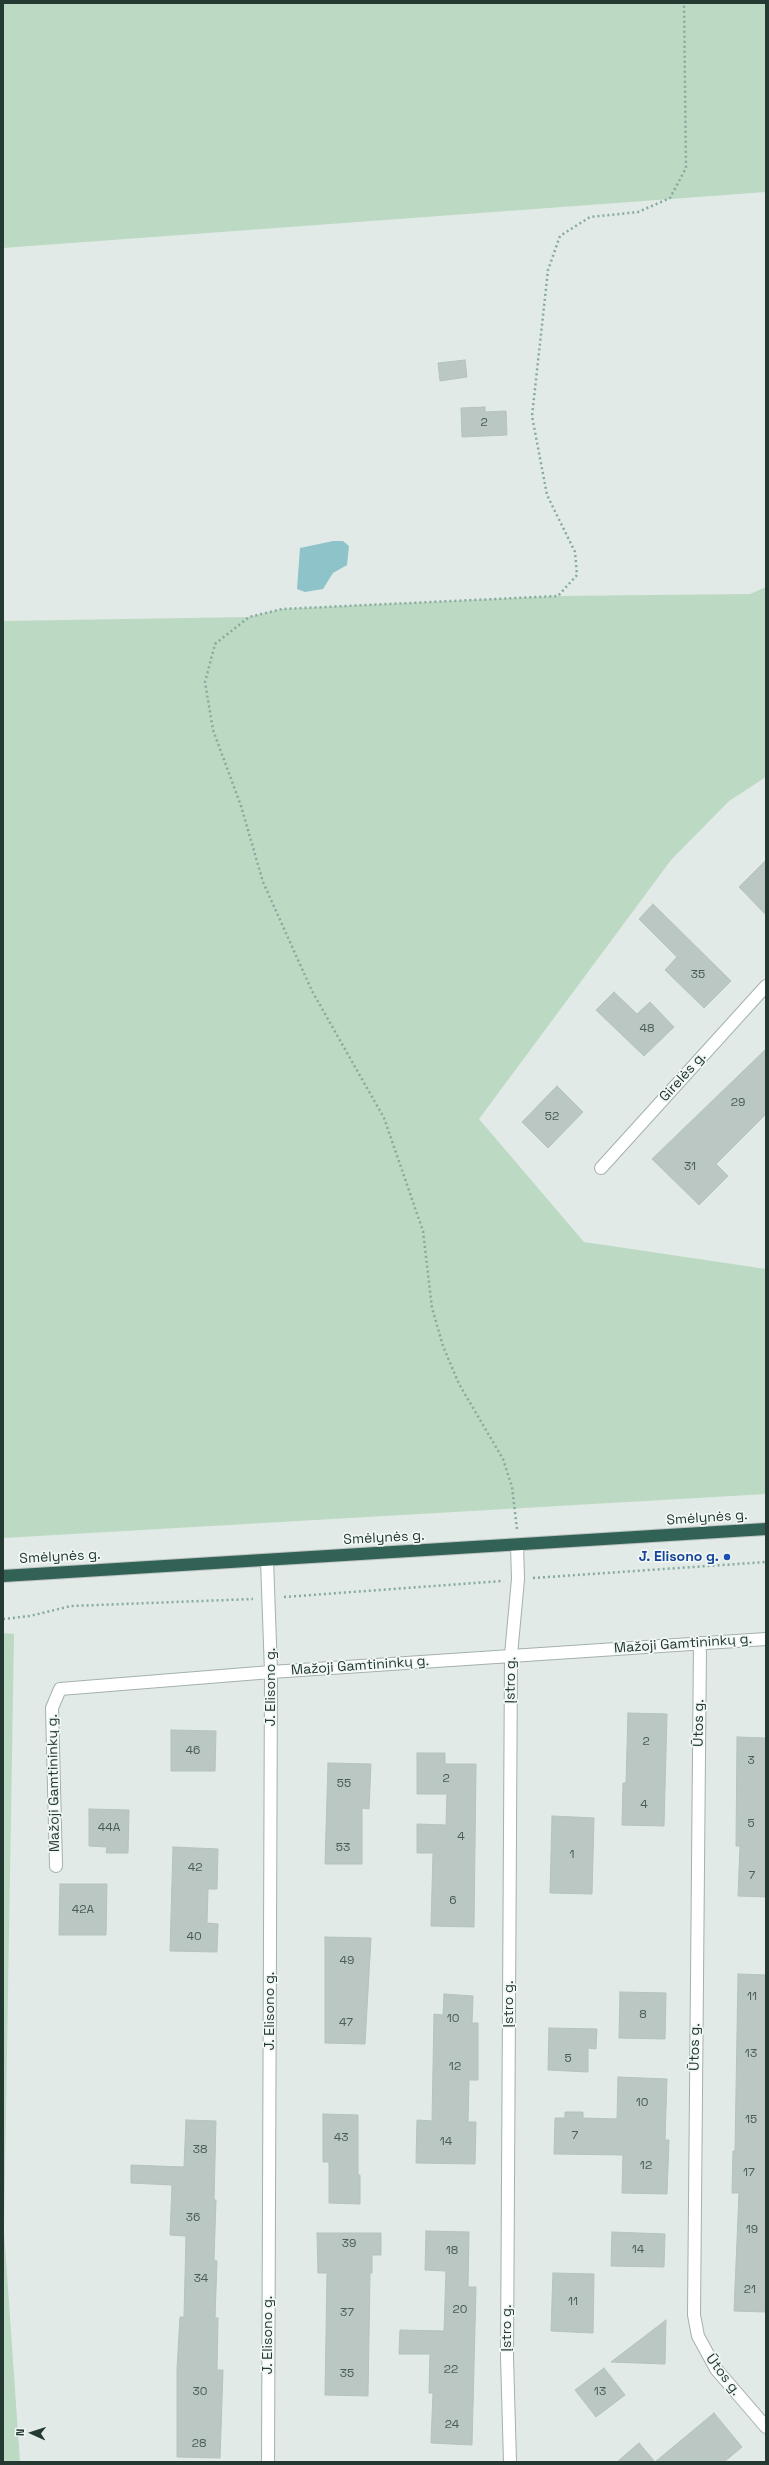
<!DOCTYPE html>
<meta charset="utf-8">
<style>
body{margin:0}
#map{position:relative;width:769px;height:2465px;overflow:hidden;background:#e1eae6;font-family:"Space Grotesk",sans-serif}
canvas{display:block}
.frame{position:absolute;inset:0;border:4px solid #233932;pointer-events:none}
.north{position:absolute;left:12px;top:2413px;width:40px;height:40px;-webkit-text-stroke:3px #f1f7f4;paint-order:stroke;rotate:273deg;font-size:11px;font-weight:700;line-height:16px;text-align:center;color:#233932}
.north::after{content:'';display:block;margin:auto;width:14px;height:18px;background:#233932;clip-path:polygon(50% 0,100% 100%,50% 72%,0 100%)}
</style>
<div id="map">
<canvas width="769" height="2465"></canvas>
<div class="frame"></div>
<div class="north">N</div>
</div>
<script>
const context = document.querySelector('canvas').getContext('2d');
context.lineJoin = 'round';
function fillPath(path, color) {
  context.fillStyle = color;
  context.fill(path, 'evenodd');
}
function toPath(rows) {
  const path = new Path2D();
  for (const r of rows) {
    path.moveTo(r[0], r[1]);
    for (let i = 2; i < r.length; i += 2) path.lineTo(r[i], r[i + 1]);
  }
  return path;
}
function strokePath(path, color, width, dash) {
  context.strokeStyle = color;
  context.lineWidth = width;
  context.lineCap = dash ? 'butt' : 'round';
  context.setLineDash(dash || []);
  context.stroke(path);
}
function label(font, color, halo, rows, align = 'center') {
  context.font = font + ' "Space Grotesk",sans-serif';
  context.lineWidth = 3.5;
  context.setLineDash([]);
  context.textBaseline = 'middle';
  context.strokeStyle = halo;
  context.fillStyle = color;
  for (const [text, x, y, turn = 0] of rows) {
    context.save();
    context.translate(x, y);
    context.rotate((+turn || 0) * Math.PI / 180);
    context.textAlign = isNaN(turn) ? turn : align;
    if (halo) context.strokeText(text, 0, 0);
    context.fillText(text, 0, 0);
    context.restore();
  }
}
fillPath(toPath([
 [3,3,766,3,766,192,3,248],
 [766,587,766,777,729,801,671,860,479,1119,584,1242,766,1269,766,1494,3,1538,3,621,249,617,282,609,558,596,750,594],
 [3,1633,14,1634,4,2231,20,2462,3,2462]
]), '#bcd9c3');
fillPath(toPath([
 [333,541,343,541,349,546,347,565,333,573,323,589,305,592,297,589,300,548]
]), '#8ec3ca');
const building = toPath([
 [465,360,467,377,440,381,438,363,465,360],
 [485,407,485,412,506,411,507,435,462,437,461,408,485,407],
 [766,860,766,915,739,887,766,860],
 [653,904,731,981,704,1008,665,970,677,957,639,919,653,904],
 [614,992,637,1014,650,1002,674,1027,644,1056,596,1010,614,992],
 [766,1049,766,1114,716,1164,728,1176,699,1205,652,1159,766,1049],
 [557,1086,583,1112,548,1148,522,1122,557,1086],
 [628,1713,667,1714,664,1826,622,1825,623,1783,626,1783,628,1713],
 [171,1730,216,1731,215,1771,171,1771,171,1730],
 [737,1737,766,1738,766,1897,738,1896,740,1846,736,1846,737,1737],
 [417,1753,445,1753,445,1764,476,1764,474,1927,431,1926,433,1853,417,1853,417,1824,446,1825,447,1794,417,1794,417,1753],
 [328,1763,371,1764,369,1809,362,1808,362,1864,325,1864,328,1763],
 [89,1809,129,1810,128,1853,106,1853,107,1847,89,1846,89,1809],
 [552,1816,594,1818,592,1894,550,1893,552,1816],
 [173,1847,218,1849,217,1889,208,1889,207,1923,218,1924,217,1952,170,1951,173,1847],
 [60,1884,107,1884,106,1935,59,1935,60,1884],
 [325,1937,371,1938,365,2044,325,2043,325,1937],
 [738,1974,766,1975,766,2312,734,2311,739,2193,732,2193,733,2151,735,2151,738,1974],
 [620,1992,666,1993,665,2039,619,2038,620,1992],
 [444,1994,473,1996,472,2023,478,2023,478,2080,469,2080,468,2122,476,2122,475,2164,416,2163,417,2120,432,2121,434,2014,443,2015,444,1994],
 [549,2028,597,2029,596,2049,588,2048,588,2072,548,2070,549,2028],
 [618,2077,667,2079,665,2140,669,2140,667,2194,622,2193,623,2155,554,2154,555,2118,565,2118,565,2112,583,2112,583,2118,617,2119,618,2077],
 [323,2114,358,2115,358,2175,360,2175,360,2204,329,2203,329,2162,323,2162,323,2114],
 [186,2120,216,2121,214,2200,216,2200,214,2260,217,2261,215,2318,218,2318,217,2370,223,2370,220,2458,177,2457,177,2369,180,2317,184,2317,186,2236,170,2235,172,2185,131,2183,131,2165,184,2167,186,2120],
 [426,2231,469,2232,468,2287,476,2287,472,2445,431,2443,433,2393,429,2393,430,2354,399,2354,400,2330,444,2331,446,2271,425,2270,426,2231],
 [612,2232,665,2234,664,2267,611,2266,612,2232],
 [317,2233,381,2233,381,2255,372,2255,372,2273,370,2273,368,2396,325,2395,327,2273,318,2273,317,2233],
 [553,2273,594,2274,593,2333,551,2331,553,2273],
 [666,2320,665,2364,611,2362,666,2320],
 [604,2368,625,2395,596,2417,575,2390,604,2368],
 [714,2413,742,2447,724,2462,655,2462,714,2413],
 [639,2443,655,2462,617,2462,639,2443]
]);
fillPath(building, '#bac7c2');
strokePath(building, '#b4c3bc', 1);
const minor = toPath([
 [601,1168,766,986],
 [267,1560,271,1672,268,2462],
 [700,1643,694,2315,698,2336,716,2369,766,2427],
 [56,1866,52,1708,60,1689,271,1672,766,1639],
 [510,2462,507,2357,511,1655,518,1579,517,1545]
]);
const highway = toPath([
 [3,1576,766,1529]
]);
strokePath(minor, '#a4b1ac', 14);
strokePath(highway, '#bdc4c2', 14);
strokePath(toPath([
 [517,1529,512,1487,503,1459,459,1384,443,1346,432,1308,423,1231,384,1118,312,991,263,882,241,806,213,730,205,682,215,644,249,617,282,609,558,596,577,575,575,552,547,495,532,416,548,270,560,236,590,217,638,212,670,198,686,168,684,3],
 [533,1578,766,1562],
 [284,1597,502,1581],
 [3,1619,30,1616,71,1606,253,1599]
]), '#84ab9d', 2.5, [2, 3]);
strokePath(minor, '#fff', 12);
strokePath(highway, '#326256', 12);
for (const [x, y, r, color] of [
 [727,1557,4,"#1a4fb4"]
]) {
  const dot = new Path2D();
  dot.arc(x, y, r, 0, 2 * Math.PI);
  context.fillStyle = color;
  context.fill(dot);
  strokePath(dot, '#f1f7f4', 1.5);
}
label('12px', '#495c56', null, [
 ["2",484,423],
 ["35",698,975],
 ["48",647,1029],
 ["29",738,1103],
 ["52",552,1117],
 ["31",690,1167],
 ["2",646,1742],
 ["46",193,1751],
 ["3",751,1761],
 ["2",446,1779],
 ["55",344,1784],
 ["4",644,1805],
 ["5",751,1824],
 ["44A",109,1828],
 ["4",461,1837],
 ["53",343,1848],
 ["1",572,1855],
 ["42",195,1868],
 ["7",752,1876],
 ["6",453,1901],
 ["42A",83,1910],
 ["40",194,1937],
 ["49",347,1961],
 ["11",752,1997],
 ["8",643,2015],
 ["10",453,2019],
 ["47",346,2023],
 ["13",751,2054],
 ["5",568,2059],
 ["12",455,2067],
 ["10",642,2103],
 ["15",751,2120],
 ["7",575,2136],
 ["43",341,2138],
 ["14",446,2142],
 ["38",200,2150],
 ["12",646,2166],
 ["17",749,2173],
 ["36",193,2218],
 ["19",752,2230],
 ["39",349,2244],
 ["14",638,2250],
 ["18",452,2251],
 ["34",201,2279],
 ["21",750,2290],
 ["11",573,2302],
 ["20",460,2310],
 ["37",347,2313],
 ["22",451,2370],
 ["35",347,2374],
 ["30",200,2392],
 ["13",600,2392],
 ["24",452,2425],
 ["28",199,2444]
]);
label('14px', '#233932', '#f1f7f4', [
 ["Girelės g.",683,1077,-48],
 ["Smėlynės g.",707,1518,-4],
 ["Smėlynės g.",384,1538,-3],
 ["Smėlynės g.",60,1557,-3],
 ["Mažoji Gamtininkų g.",683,1644,-4],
 ["Mažoji Gamtininkų g.",360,1666,-4],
 ["Įstro g.",511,1680,-89],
 ["J. Elisono g.",271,1687,-90],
 ["Ūtos g.",699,1723,-89],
 ["Mažoji Gamtininkų g.",54,1783,-91],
 ["Įstro g.",509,2004,-90],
 ["J. Elisono g.",270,2011,-90],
 ["Ūtos g.",695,2047,-89],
 ["Įstro g.",507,2328,-90],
 ["J. Elisono g.",268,2335,-90],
 ["Ūtos g.",723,2375,53]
]);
label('bold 14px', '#164399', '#f1f7f4', [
 ["J. Elisono g.",719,1557]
], 'right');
</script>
